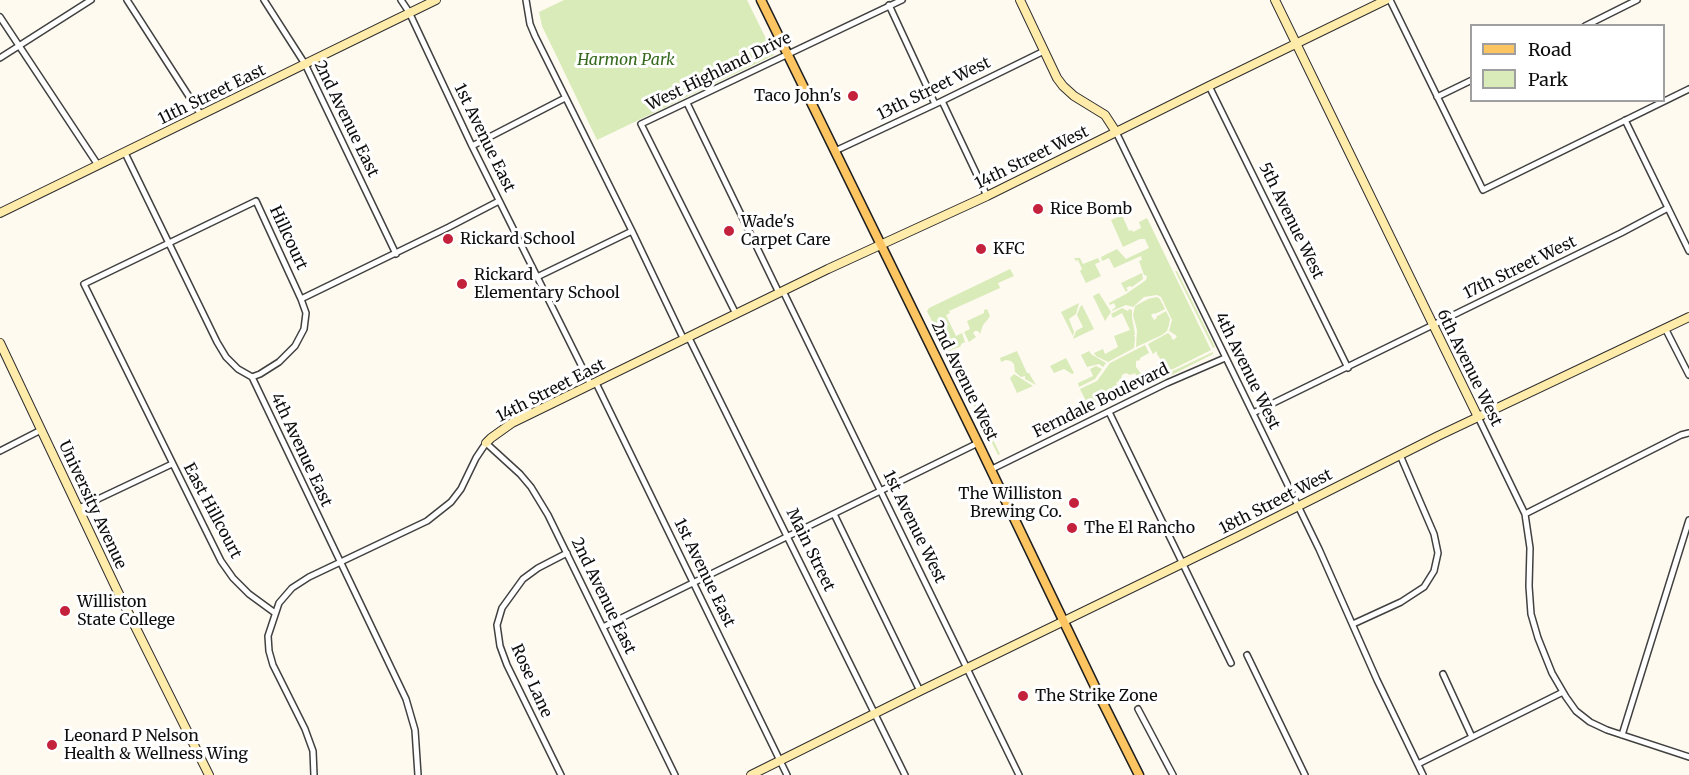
<!DOCTYPE html>
<style>
body{margin:0}
#map{position:relative;width:1689px;height:775px;overflow:hidden;background:#fffaf0;font-family:Merriweather,serif}
canvas{display:block}
.legend{position:absolute;left:1470px;top:24px;width:195px;height:78px;box-sizing:border-box;background:#fff;border:2px solid #9f9f9f;margin:0;padding:8px 10px;list-style:none;font-size:18px;color:#0e0e0e}
.legend li{display:flex;align-items:center;gap:12px;height:30px}
.legend b{width:30px;border:2px solid #9f9f9f}
</style>
<div id="map">
<canvas width="1689" height="775"></canvas>
<ul class="legend">
<li><b style="height:8px;background:#fcc562"></b>Road</li>
<li><b style="height:16px;background:#d8ebb8"></b>Park</li>
</ul>
</div>
<script>
const context = document.querySelector('canvas').getContext('2d');
context.lineJoin = 'round';
function fillPath(path, color) {
  context.fillStyle = color;
  context.fill(path, 'evenodd');
}
function toPath(rows) {
  const path = new Path2D();
  for (const r of rows) {
    path.moveTo(r[0], r[1]);
    for (let i = 2; i < r.length; i += 2) path.lineTo(r[i], r[i + 1]);
  }
  return path;
}
function strokePath(path, color, width, dash) {
  context.strokeStyle = color;
  context.lineWidth = width;
  context.lineCap = dash ? 'butt' : 'round';
  context.setLineDash(dash || []);
  context.stroke(path);
}
function label(font, color, halo, rows, align = 'center') {
  context.font = font + ' Merriweather,serif';
  context.lineWidth = 6;
  context.setLineDash([]);
  context.textBaseline = 'middle';
  context.strokeStyle = halo;
  context.fillStyle = color;
  for (const [text, x, y, turn = 0] of rows) {
    context.save();
    context.translate(x, y);
    context.rotate((+turn || 0) * Math.PI / 180);
    context.textAlign = isNaN(turn) ? turn : align;
    if (halo) context.strokeText(text, 0, 0);
    context.fillText(text, 0, 0);
    context.restore();
  }
}
fillPath(toPath([
 [564,0,747,0,774,55,597,140,542,26,539,12],
 [1122,215,1129,231,1132,230,1133,232,1141,228,1139,222,1147,218,1211,350,1157,377,1155,373,1158,372,1156,366,1163,363,1157,354,1157,351,1153,354,1148,344,1168,333,1172,337,1171,338,1174,340,1177,336,1169,331,1172,320,1161,297,1157,295,1144,297,1133,307,1126,305,1112,311,1112,310,1116,307,1114,303,1110,305,1109,303,1126,294,1146,280,1147,276,1144,275,1139,261,1142,260,1141,256,1114,268,1109,258,1102,261,1101,257,1117,249,1126,259,1149,248,1145,239,1140,239,1123,247,1111,220],
 [1074,258,1080,258,1083,264,1098,258,1100,262,1095,264,1101,276,1086,283,1080,271,1082,269,1078,260,1076,261],
 [1010,269,1014,276,998,283,1000,288,949,311,950,313,946,315,956,336,962,333,965,342,961,344,961,346,947,352,927,311,929,308],
 [1175,271,1177,271,1215,347,1213,348],
 [1142,273,1143,279,1132,287,1130,286,1126,288,1128,290,1126,292,1121,283],
 [1099,293,1111,312,1105,321,1093,296],
 [1157,297,1160,299,1165,309,1155,314,1154,313,1151,315,1154,320,1157,318,1156,317,1166,311,1170,319,1169,325,1167,331,1162,335,1136,347,1137,330,1133,315,1135,306,1148,299],
 [1079,303,1076,314,1069,319,1074,332,1073,336,1061,312],
 [1082,305,1094,329,1073,339,1076,331,1083,327,1077,315,1080,307],
 [1122,308,1128,311,1129,309,1132,310,1132,318,1135,334,1134,335,1135,338,1134,348,1108,362,1096,356,1094,353,1103,349,1105,354,1118,347,1114,336,1130,330,1122,313,1113,318,1111,314],
 [987,309,990,316,988,319,983,325,980,334,978,331,975,331,973,333,976,337,969,342,964,332,970,329,967,321,984,313,984,310],
 [1145,345,1149,353,1140,358,1140,360,1136,361,1136,367,1142,375,1149,371,1151,375,1153,375,1155,378,1140,385,1135,373,1130,375,1126,373,1122,375,1121,380,1116,383,1122,394,1092,408,1091,406,1089,407,1080,389,1097,381,1110,363],
 [1017,351,1027,373,1029,373,1036,385,1025,379,1025,376,1021,377,1015,372,1014,364,1011,361,1006,360,1001,362,1000,358],
 [1089,351,1091,354,1106,363,1103,367,1099,364,1087,367,1081,355],
 [1213,352,1213,354,1160,381,1158,378],
 [1066,358,1074,373,1072,374,1064,369,1054,373,1050,366],
 [956,364,1000,454,998,455,954,365],
 [1096,366,1102,369,1095,379,1079,387,1078,383,1093,376,1090,369],
 [1014,374,1033,386,1017,393,1010,378]
]), '#d8ebb8');
const street = toPath([
 [127,0,201,115],
 [264,0,305,64,396,254],
 [401,0,409,12,472,146,591,385],
 [526,0,530,24,535,36,632,231,684,340],
 [1390,0,1483,190,1689,89],
 [889,5,935,104],
 [0,17,98,165],
 [1585,26,1637,0],
 [0,58,91,0],
 [1209,86,1348,368],
 [1437,97,1472,80],
 [942,101,987,196],
 [687,103,779,293],
 [1625,120,1689,251],
 [1116,132,1319,549,1377,680,1423,775],
 [472,146,565,98],
 [835,151,942,101,1044,51],
 [125,153,217,342,226,357,238,369,252,377,406,699,415,730,418,775],
 [537,277,632,231],
 [783,291,1019,775],
 [301,299,449,227,499,201],
 [736,314,641,124,902,0],
 [1665,328,1689,375],
 [689,338,905,775],
 [252,377,260,374,279,362,295,346,304,329,306,313,301,299,256,201,84,284,221,561,233,578,249,594,275,613],
 [596,383,787,775],
 [1109,412,1231,663],
 [1253,413,1621,233,1668,208],
 [1478,417,1525,514,1530,548,1529,586,1531,614,1538,638,1552,673,1566,697,1576,711,1590,722,1607,730,1689,757],
 [0,451,41,430],
 [990,470,1167,383,1225,358],
 [79,508,172,464],
 [834,514,920,691],
 [1525,514,1681,435,1689,433],
 [1353,624,1401,602,1424,587,1434,571,1438,553,1434,534,1400,455],
 [603,627,978,443],
 [1247,655,1305,775],
 [1443,674,1472,737],
 [1138,709,1173,775],
 [1622,735,1689,520],
 [1418,764,1563,692],
 [314,775,313,751,305,729,273,665,269,651,268,636,279,603,292,588,309,577,427,521,451,502,461,489,476,458,486,443,520,474,531,487,548,515,675,775],
 [561,775,507,665,500,646,497,625,502,608,523,579,538,568,567,553]
]);
const secondary = toPath([
 [1020,0,1057,78,1063,86,1074,96,1105,115,1116,132],
 [1275,0,1478,417],
 [0,213,436,0],
 [0,343,117,590,209,775],
 [486,443,491,438,512,423,551,404,828,269,987,196,1209,86,1386,0],
 [751,775,920,691,1239,536,1438,436,1689,317]
]);
const primary = toPath([
 [761,0,978,443,1100,697,1139,775]
]);
strokePath(street, '#414141', 8);
strokePath(secondary, '#303030', 10);
strokePath(primary, '#1f1f1f', 11);
strokePath(street, '#fff', 5);
strokePath(secondary, '#ffecab', 8);
strokePath(primary, '#fcc562', 8);
for (const [x, y, r, color] of [
 [853,96,6,"#c3213c"],
 [1038,209,6,"#c3213c"],
 [729,231,6,"#c3213c"],
 [448,239,6,"#c3213c"],
 [981,249,6,"#c3213c"],
 [462,284,6,"#c3213c"],
 [1074,503,6,"#c3213c"],
 [1072,528,6,"#c3213c"],
 [65,611,6,"#c3213c"],
 [1023,696,6,"#c3213c"],
 [52,745,6,"#c3213c"]
]) {
  const dot = new Path2D();
  dot.arc(x, y, r, 0, 2 * Math.PI);
  context.fillStyle = color;
  context.fill(dot);
  strokePath(dot, '#fff', 2);
}
label('italic 16px', '#35691c', '#fff', [
 ["Harmon Park",626,60]
]);
label('16px', '#0e0e0e', '#fff', [
 ["West Highland Drive",719,72,-26],
 ["13th Street West",934,89,-26],
 ["11th Street East",212,95,-26],
 ["2nd Avenue East",346,119,64],
 ["1st Avenue East",484,138,64],
 ["14th Street West",1032,158,-26],
 ["5th Avenue West",1291,221,64],
 ["Hillcourt",288,238,65],
 ["17th Street West",1520,268,-26],
 ["6th Avenue West",1469,368,64],
 ["4th Avenue West",1247,371,64],
 ["2nd Avenue West",964,381,64],
 ["14th Street East",551,391,-27],
 ["Ferndale Boulevard",1101,401,-26],
 ["4th Avenue East",301,450,65],
 ["18th Street West",1276,502,-27],
 ["University Avenue",92,505,65],
 ["East Hillcourt",212,511,62],
 ["1st Avenue West",914,527,64],
 ["Main Street",810,550,64],
 ["1st Avenue East",704,573,64],
 ["2nd Avenue East",603,596,64],
 ["Rose Lane",531,681,66]
]);
label('16px', '#0e0e0e', '#fff', [
 ["Taco John's",841,96,"right"],
 ["Rice Bomb",1050,209],
 ["Wade's",741,222],
 ["Carpet Care",741,240],
 ["Rickard School",460,239],
 ["KFC",993,249],
 ["Rickard",474,275],
 ["Elementary School",474,293],
 ["The Williston",1062,494,"right"],
 ["Brewing Co.",1062,512,"right"],
 ["The El Rancho",1084,528],
 ["Williston",77,602],
 ["State College",77,620],
 ["The Strike Zone",1035,696],
 ["Leonard P Nelson",64,736],
 ["Health & Wellness Wing",64,754]
], 'left');
</script>
